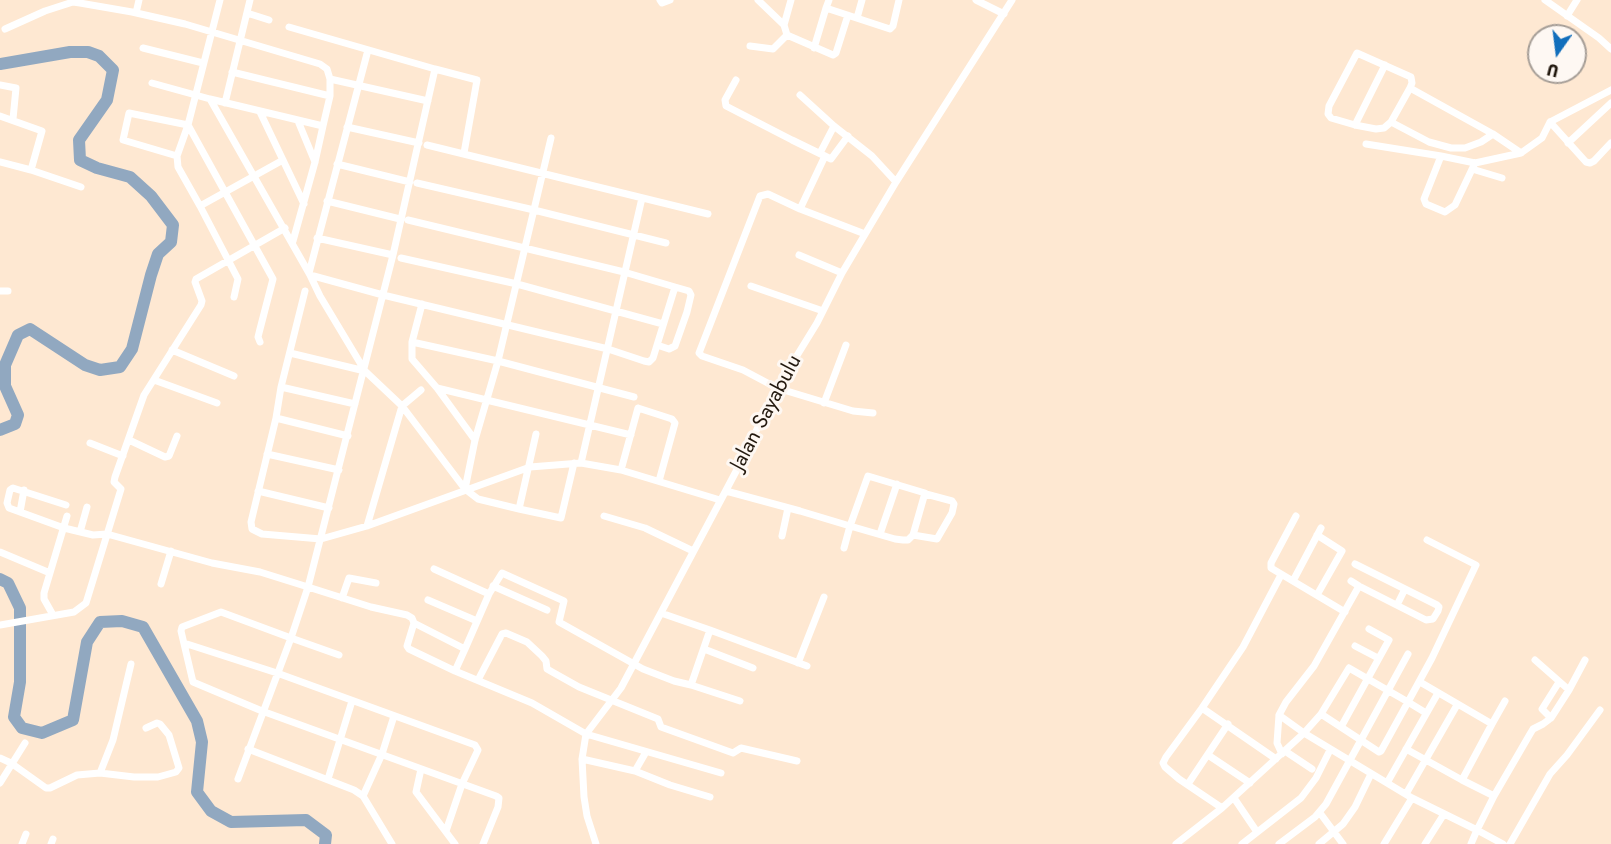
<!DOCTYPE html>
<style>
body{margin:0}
#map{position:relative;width:1611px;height:844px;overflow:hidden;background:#fee8d2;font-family:Jost,sans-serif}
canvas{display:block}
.north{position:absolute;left:1527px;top:24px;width:60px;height:60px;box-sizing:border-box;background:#fef8f3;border:2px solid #a69e97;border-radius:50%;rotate:194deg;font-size:16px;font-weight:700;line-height:24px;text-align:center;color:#22180e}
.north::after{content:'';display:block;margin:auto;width:21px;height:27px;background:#126fbc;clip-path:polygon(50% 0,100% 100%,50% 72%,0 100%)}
</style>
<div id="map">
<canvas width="1611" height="844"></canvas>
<div class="north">U</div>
</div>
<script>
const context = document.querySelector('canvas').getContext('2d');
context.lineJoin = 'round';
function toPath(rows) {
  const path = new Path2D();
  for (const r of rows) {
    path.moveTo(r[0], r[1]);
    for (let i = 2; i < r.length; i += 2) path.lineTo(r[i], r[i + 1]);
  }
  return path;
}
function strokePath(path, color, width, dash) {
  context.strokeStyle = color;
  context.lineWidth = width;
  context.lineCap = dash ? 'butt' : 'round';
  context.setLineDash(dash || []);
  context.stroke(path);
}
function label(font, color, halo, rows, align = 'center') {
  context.font = font + ' Jost,sans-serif';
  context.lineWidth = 6;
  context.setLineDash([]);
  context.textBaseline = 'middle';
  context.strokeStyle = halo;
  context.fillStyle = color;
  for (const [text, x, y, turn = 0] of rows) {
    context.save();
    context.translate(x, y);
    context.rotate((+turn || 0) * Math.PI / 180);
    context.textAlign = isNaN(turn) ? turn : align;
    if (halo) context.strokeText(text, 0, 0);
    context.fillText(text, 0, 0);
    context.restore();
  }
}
strokePath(toPath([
 [0,64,70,52,88,52,99,56,113,70,107,100,79,140,80,160,97,168,130,177,151,196,173,225,171,242,158,254,151,275,132,349,120,367,100,370,85,365,30,329,18,335,5,365,5,386,18,415,15,424,0,430],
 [0,579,8,583,20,608,20,682,14,717,22,728,42,733,73,720,87,642,100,622,122,621,143,627,197,721,202,742,197,792,211,811,231,822,306,820,326,835,325,844]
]), '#91a8c0', 12);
strokePath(toPath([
 [660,0,662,3,670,0],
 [758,0,784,25,787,35,833,55,836,53,848,15],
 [829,0,826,8,890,29,893,26,899,0],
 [976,0,1004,14],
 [1545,0,1599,38,1611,49],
 [136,13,139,0],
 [247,13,269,20],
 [1567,16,1577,0],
 [857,18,862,0],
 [784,25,791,0],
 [289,27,435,69,393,255,308,587,371,607,407,615,412,618,414,623,407,646,409,649,455,671,532,703,586,734,721,773],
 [5,29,45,11,73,2,80,3,132,12,185,24,320,64,327,69,330,79,330,96,323,126],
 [750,46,773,49,787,35],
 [143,48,203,63],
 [814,48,826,8],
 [435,69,477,80,464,153],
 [232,72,330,96],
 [330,79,428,101],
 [736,80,725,100,726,106,792,140,831,159,848,136],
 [152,83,210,99,310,275,383,295,608,349,644,361,649,362,653,358,675,287,624,272,408,220],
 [0,85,16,88,13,119],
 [1410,88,1412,83,1411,77,1357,53,1329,106,1328,114,1331,118,1355,125,1376,129,1384,128,1391,122,1410,88,1493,134,1521,153,1542,138,1550,122,1586,162,1590,163,1594,161,1611,143],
 [800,95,834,126,872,156,896,182],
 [210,99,323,126,315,162,293,241],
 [225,103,250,0],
 [260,112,304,204],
 [0,116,42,131,31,170],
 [298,121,315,162],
 [1391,122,1429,142,1451,148,1465,148,1481,142,1493,134],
 [1550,122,1611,90],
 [1355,125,1385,65],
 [347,127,419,143],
 [1568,143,1611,103],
 [1366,144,1441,156,1424,199,1426,204,1445,212,1455,205,1475,163],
 [427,145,708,214],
 [820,153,834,126],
 [177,156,123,140,129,113,188,125,273,279,260,329,258,337,260,342],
 [1441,156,1475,163,1521,153],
 [0,162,31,170,81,187],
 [337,164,410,182],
 [1472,169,1502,178],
 [417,183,534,210,666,243],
 [327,201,400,219],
 [200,206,178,167,177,156,188,125,220,0],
 [800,209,825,156],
 [865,234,800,209,768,194,760,196,699,353,702,356,743,370,777,388,853,411,873,413],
 [317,238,393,255],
 [799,255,842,273],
 [401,258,517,284,663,324],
 [751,286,823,311],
 [0,291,8,291],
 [305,291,281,387,276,418,251,522,252,529,262,534,321,539,367,526,530,467,581,463,642,198],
 [234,297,238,279,200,206,283,160],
 [422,304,412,342,412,359,437,388,631,435],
 [412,342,498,361,634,397],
 [657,345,669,349,675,346,687,312,691,295,689,291,675,287],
 [172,350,234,376],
 [290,353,365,371,402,406,465,489,478,499,519,509,536,434],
 [365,371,320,296,309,273,368,50],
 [154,380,217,403],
 [281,387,355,404],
 [437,388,475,440],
 [824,403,846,345],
 [276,418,348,436],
 [129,440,165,457,169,456,177,436],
 [90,443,123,456],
 [267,454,339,470],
 [581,463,621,470,720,500],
 [621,470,638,408,672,419,675,423,659,481],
 [465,489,475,440,498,361,551,138],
 [258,491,329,508],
 [726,491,800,511,850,526,895,539,903,540,908,540,913,535,925,493,868,476,850,526,844,548],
 [66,505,13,488,10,490,7,503,9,508,64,528,93,535,107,534,212,563,260,572,308,587,291,638,221,612,182,627,181,631,193,682,262,711,496,796,499,798,498,807,483,844],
 [519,509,561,518,574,463],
 [20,512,24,490],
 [604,516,645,528,693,551],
 [1296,516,1271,563,1271,568,1345,612],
 [367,526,402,406,421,390],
 [80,532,87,507],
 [880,534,897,484],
 [913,535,937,539,952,513,954,504,952,501,926,494],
 [1317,535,1342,551,1317,595],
 [782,536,788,508],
 [0,552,50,573],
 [434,569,489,594],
 [1281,575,1243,647,1202,708,1166,757,1163,763,1165,767,1179,779,1222,808,1304,733,1412,798,1477,830,1494,796,1462,780,1492,724,1420,682],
 [1293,581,1321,528],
 [1351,581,1359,586],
 [161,584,171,551],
 [493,586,547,610],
 [342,598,349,578,376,583],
 [428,600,477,621],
 [1397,605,1405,589],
 [661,613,710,630],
 [53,615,44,599,44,593,67,516],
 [414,623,465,649,455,671],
 [0,625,74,612,86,603,121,489,114,482,115,477,144,395,201,305,202,301,195,282,196,279,285,228],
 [184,643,277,673,475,745,478,750,462,784,446,831],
 [1355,646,1378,658],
 [465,649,489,594,502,573,564,601,559,622,643,669,674,681,691,685,710,630,807,666],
 [704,649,753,668],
 [1535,660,1569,690],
 [798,663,824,597],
 [1349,668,1408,702,1381,751,1379,752,1321,714,1349,668],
 [478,680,502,634,506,633,527,642,542,656,546,661,547,669,554,673,579,687,658,719,661,727,733,753,741,748,797,761],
 [691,685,740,701],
 [1202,708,1276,759],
 [1426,713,1408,702,1432,658,1476,565,1427,540],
 [1279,715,1304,733,1321,714],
 [1551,718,1542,709,1559,682],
 [1492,724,1505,701],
 [1341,727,1389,640,1369,629],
 [248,749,354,790,363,796,392,844],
 [1406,749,1462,780],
 [1285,751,1312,769],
 [1282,754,1277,743,1279,715,1286,702,1314,666,1359,586,1426,620,1433,619,1438,611,1439,607,1437,605,1355,564],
 [1208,755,1250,783],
 [0,758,11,763,46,788,50,788,77,775,100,773,134,777,158,777,176,772,179,768,169,735,160,724,157,723,146,728],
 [582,759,635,771,670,785,710,797],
 [421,769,416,792,455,844],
 [635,771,646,752],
 [100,773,113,740,131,664],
 [238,779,291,638,339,655],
 [328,779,352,701],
 [0,783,25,743],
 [1387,783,1438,693],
 [1188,784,1228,724],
 [1406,794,1457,705],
 [363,796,382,754,394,716],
 [1494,796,1530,734,1533,729,1543,724,1551,718,1569,690,1585,660],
 [1234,798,1257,832],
 [1320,813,1343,844],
 [22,844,26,834],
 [51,844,53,839],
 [596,844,587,816,584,797,582,759,586,734,621,688,741,462,777,388,817,323,842,273,896,182,1012,0],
 [1176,844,1222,808],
 [1242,844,1301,798,1316,778,1330,750],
 [1279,844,1315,817,1326,804,1408,654],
 [1319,844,1343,824,1355,807,1371,774],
 [1384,844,1412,798],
 [1425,844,1444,814],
 [1471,844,1477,830,1503,844],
 [1510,844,1550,774,1567,755,1600,710]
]), '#fff', 7);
label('21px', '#22180e', '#fef8f3', [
 ["Jalan Sayabulu",767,413,-62]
]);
</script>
